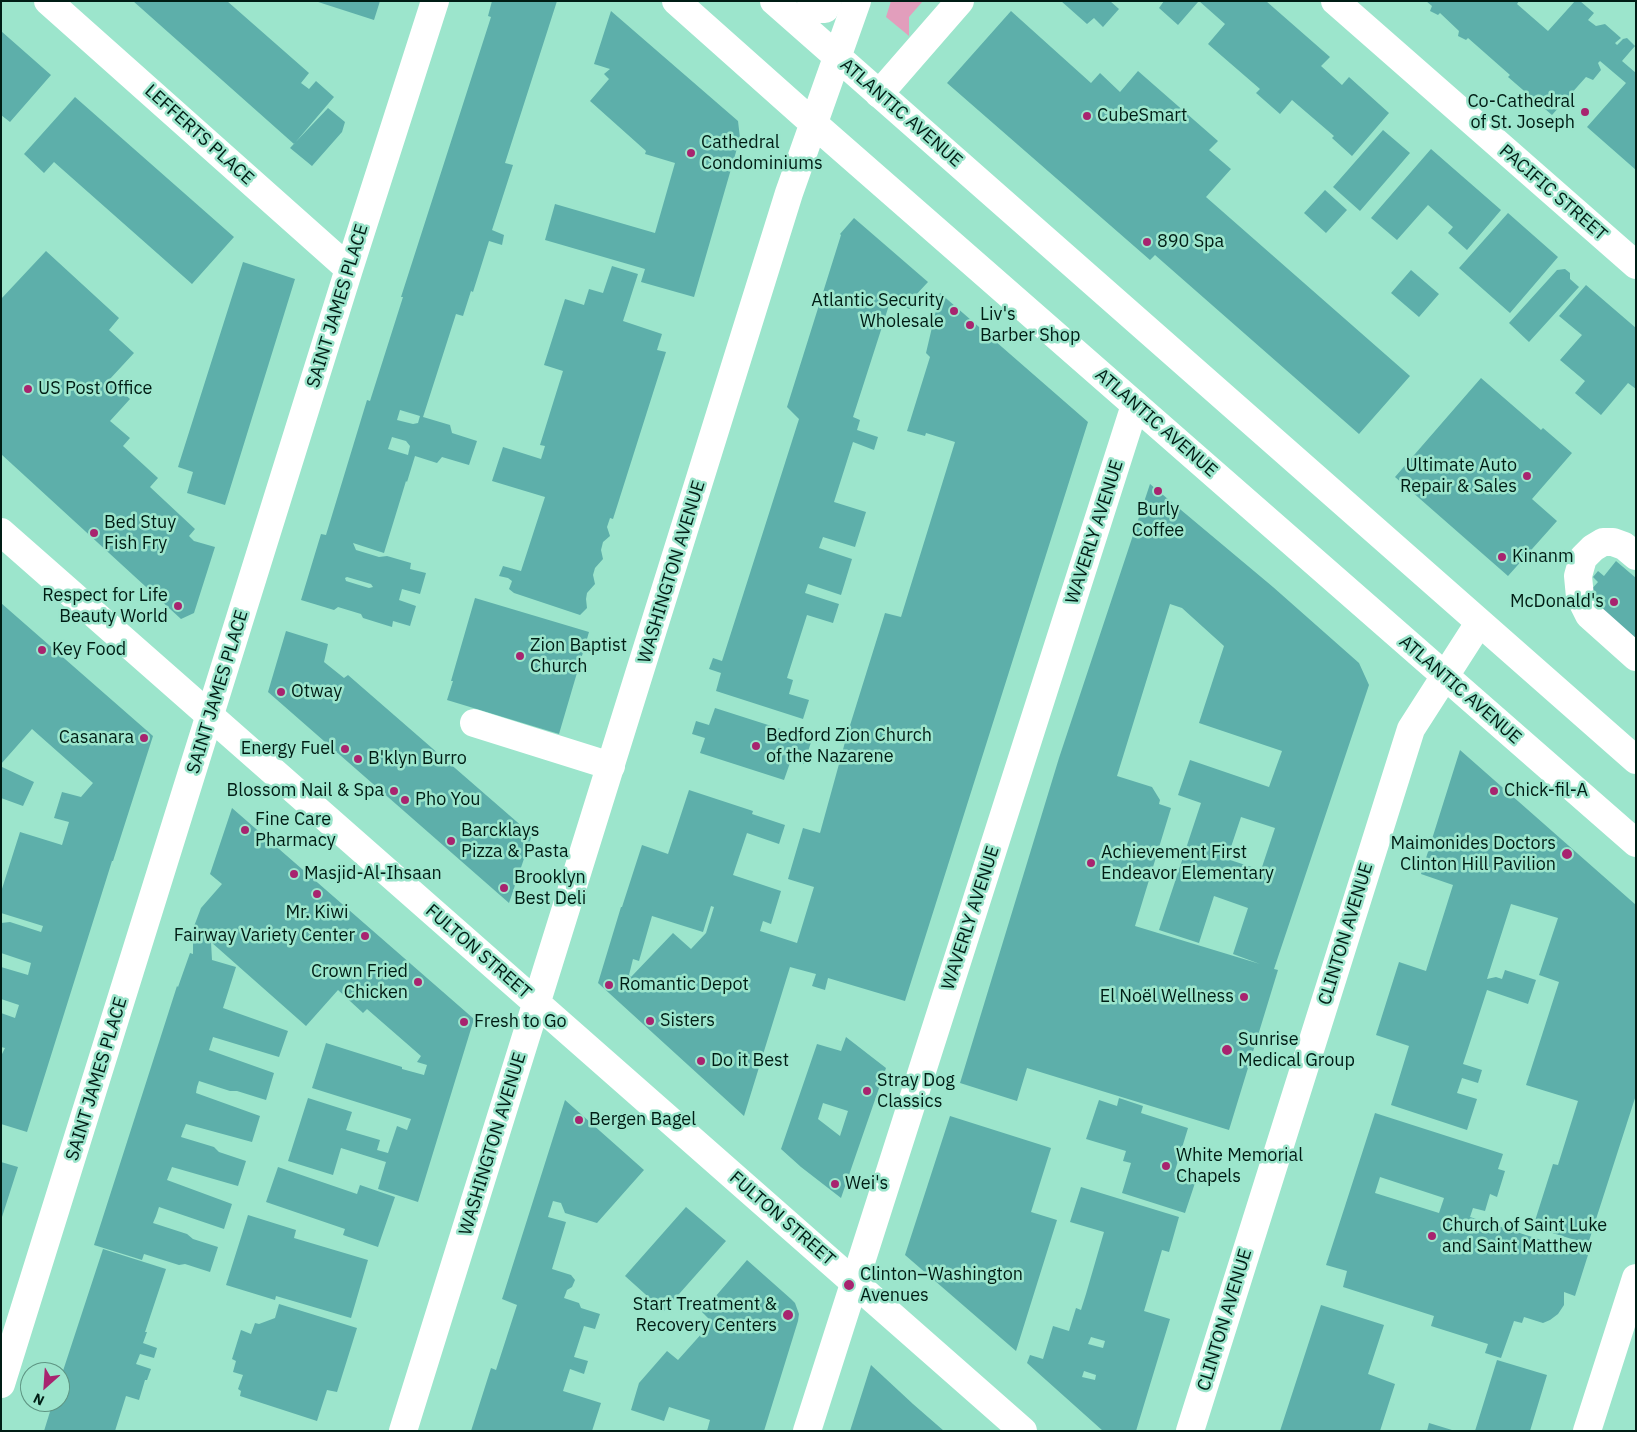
<!DOCTYPE html>
<meta charset="utf-8">
<style>
body{margin:0}
#map{position:relative;width:1637px;height:1432px;overflow:hidden;background:#9ce5cc;font-family:"IBM Plex Sans",sans-serif}
canvas{display:block}
.frame{position:absolute;inset:0;border:2px solid #001d15;pointer-events:none}
.north{position:absolute;left:20px;top:1362px;width:50px;height:50px;box-sizing:border-box;background:#9ce5cc;border:1px solid #5e9583;border-radius:50%;rotate:206deg;font-size:14px;font-weight:700;line-height:20px;text-align:center;color:#001d15}
.north::after{content:'';display:block;margin:auto;width:18px;height:22px;background:#a8246f;clip-path:polygon(50% 0,100% 100%,50% 72%,0 100%)}
</style>
<div id="map">
<canvas width="1637" height="1432"></canvas>
<div class="frame"></div>
<div class="north">N</div>
</div>
<script>
const context = document.querySelector('canvas').getContext('2d');
context.lineJoin = 'round';
function fillPath(path, color) {
  context.fillStyle = color;
  context.fill(path, 'evenodd');
}
function toPath(rows) {
  const path = new Path2D();
  for (const r of rows) {
    path.moveTo(r[0], r[1]);
    for (let i = 2; i < r.length; i += 2) path.lineTo(r[i], r[i + 1]);
  }
  return path;
}
function strokePath(path, color, width, dash) {
  context.strokeStyle = color;
  context.lineWidth = width;
  context.lineCap = dash ? 'butt' : 'round';
  context.setLineDash(dash || []);
  context.stroke(path);
}
function label(font, color, halo, rows, align = 'center') {
  context.font = font + ' "IBM Plex Sans",sans-serif';
  context.lineWidth = 5;
  context.setLineDash([]);
  context.textBaseline = 'middle';
  context.strokeStyle = halo;
  context.fillStyle = color;
  for (const [text, x, y, turn = 0] of rows) {
    context.save();
    context.translate(x, y);
    context.rotate((+turn || 0) * Math.PI / 180);
    context.textAlign = isNaN(turn) ? turn : align;
    if (halo) context.strokeText(text, 0, 0);
    context.fillText(text, 0, 0);
    context.restore();
  }
}
fillPath(toPath([
 [891,1,923,1,909,17,909,36,886,17]
]), '#e29ebc');
fillPath(toPath([
 [133,1,227,1,309,73,301,83,309,89,316,81,334,97,294,144],
 [315,1,380,1,374,20],
 [492,1,557,1,505,163,513,165,492,230,504,235,502,245,489,241,473,292,471,291,463,316,456,314,423,417,450,425,452,433,477,441,469,465,442,457,437,463,415,456,407,482,406,481,384,553,353,543,356,550,379,557,387,556,411,563,410,569,426,573,420,594,402,589,399,600,416,606,410,626,393,621,392,627,363,618,361,614,338,607,334,610,301,600,321,534,326,535,367,400,370,401,403,297,401,297,491,17,488,16],
 [400,410,420,416,418,423,413,424,397,420],
 [392,437,406,441,410,446,408,455,388,449],
 [347,577,371,584,373,587,369,588,346,581,345,578],
 [1061,1,1110,1,1119,9,1103,27,1094,18,1087,24],
 [1164,1,1197,1,1198,2,1178,25,1159,8],
 [1199,1,1266,1,1330,57,1321,66,1342,85,1349,77,1389,113,1352,156,1332,138,1334,136,1292,100,1280,114,1256,93,1260,89,1208,44,1225,24],
 [1426,1,1519,1,1517,4,1548,31,1575,1,1580,1,1594,13,1588,20,1596,26,1605,24,1621,38,1615,43,1617,45,1623,39,1627,38,1635,46,1622,61,1636,73,1636,170,1587,127,1626,83,1600,61,1598,63,1601,70,1593,80,1586,77,1552,115,1508,77,1510,75,1468,38,1466,40,1458,36,1459,31,1440,13,1438,15,1430,11,1432,6],
 [611,11,738,121,740,138,694,297,641,282,645,269,545,240,555,204,655,233,675,163,645,154,646,151,590,101,609,79,604,74,610,69,594,64],
 [1011,11,1091,83,1100,73,1120,92,1138,71,1218,141,1209,150,1231,169,1206,197,1410,376,1359,434,1155,255,1150,260,947,83],
 [1,31,51,75,10,122,1,115],
 [75,97,234,237,192,284,54,162,44,173,24,154],
 [328,108,345,122,342,132,312,166,290,148],
 [1383,130,1410,153,1360,211,1333,187],
 [1431,149,1501,210,1467,250,1448,233,1453,227,1428,205,1397,240,1371,218],
 [1325,190,1347,210,1326,233,1304,213],
 [1508,213,1558,257,1510,313,1459,268],
 [854,218,928,282,914,297,910,309,890,302,853,417,860,420,857,430,878,437,874,450,853,442,834,502,866,512,855,547,823,537,819,548,852,559,841,595,808,584,805,593,839,604,833,623,807,615,800,637,787,678,793,680,789,694,809,700,803,719,716,691,721,673,709,669,713,658,722,661,723,658,799,419,787,407,841,235,840,234],
 [46,251,119,318,109,330,134,353,109,380,130,399,110,421,130,438,123,446,158,478,150,487,195,529,189,536,194,541,215,547,194,613,181,619,1,454,1,299],
 [243,262,295,279,225,505,187,493,193,472,178,467],
 [612,266,638,274,623,321,662,334,657,350,666,352,613,519,610,518,607,527,610,536,603,542,601,550,603,559,595,568,593,575,595,584,587,593,586,599,587,608,580,615,514,593,509,589,512,581,508,578,499,576,503,566,521,571,545,497,492,481,503,447,541,459,545,446,540,445,563,371,544,365,565,299,584,305,589,289,603,293],
 [1565,269,1570,273,1570,279,1579,287,1529,342,1509,323,1557,270],
 [1411,270,1439,294,1419,317,1391,293],
 [1586,285,1636,328,1636,389,1628,383,1601,415,1575,393,1585,381,1560,360,1582,335,1559,316],
 [940,293,1088,422,905,1001,828,978,825,990,812,986,816,974,790,967,744,1116,598,983,621,907,622,907,642,845,668,854,689,790,753,811,752,814,785,825,779,844,747,833,733,875,781,891,771,924,763,921,760,931,797,943,814,887,788,879,803,828,820,833,847,735,885,613,901,617,955,442,926,433,925,436,907,431,930,357,926,353],
 [711,906,714,907,706,933,691,949,673,933,631,977,629,975,633,959,639,961,652,916,703,932],
 [1481,378,1541,430,1543,428,1572,453,1532,499,1557,521,1508,576,1395,477],
 [1150,484,1273,587,1359,663,1369,685,1274,969,1278,970,1229,1130,1027,1068,1017,1101,960,1083,1059,758],
 [1170,604,1182,608,1224,646,1199,723,1282,751,1269,787,1190,760,1178,795,1201,803,1159,930,1199,943,1214,896,1248,908,1233,954,1260,964,1135,926,1171,808,1159,804,1160,800,1152,787,1117,776],
 [1241,817,1275,828,1261,870,1227,859],
 [1616,561,1636,578,1636,647,1602,610,1589,592,1598,582,1593,577,1598,571,1604,576],
 [475,598,589,632,559,734,447,700,453,681,451,681],
 [1,603,153,736,113,861,112,861,27,1132,1,1124,1,1056,5,1048,1,1047,1,1013,15,1018,19,1005,1,999,1,967,28,975,31,963,1,953,1,923,10,922,41,932,43,926,1,913,1,892,20,832,62,845,69,822,54,818,62,792,81,797,93,783,32,729,1,764],
 [286,631,328,644,324,662,344,678,348,675,532,835,509,903,268,692],
 [715,708,812,739,804,764,791,760,784,780,700,753,705,738,692,734,696,721,709,725],
 [1460,750,1636,905,1636,1095,1588,1244,1533,1227,1553,1164,1558,1165,1578,1101,1526,1085,1559,982,1539,975,1558,918,1511,904,1487,979,1496,977,1502,979,1505,970,1536,980,1528,1004,1487,990,1463,1064,1482,1070,1478,1083,1462,1078,1457,1093,1477,1099,1467,1130,1391,1105,1409,1046,1376,1035,1399,962,1426,971,1453,885,1421,874],
 [2,767,34,782,23,806,1,798],
 [232,808,474,1019,418,1202,378,1189,386,1162,341,1148,333,1175,288,1161,308,1098,352,1112,346,1130,380,1140,377,1150,388,1153,397,1126,407,1130,411,1119,312,1088,326,1043,402,1067,402,1069,424,1075,427,1065,417,1062,421,1056,367,1009,363,1013,338,990,306,1026,211,942,212,960,236,967,223,1008,288,1031,279,1057,213,1037,209,1050,274,1073,266,1100,237,1091,230,1091,199,1081,197,1087,196,1093,260,1116,252,1142,186,1124,183,1131,181,1137,214,1147,219,1152,246,1161,238,1186,172,1167,167,1180,232,1204,224,1229,159,1207,156,1216,153,1223,187,1234,193,1239,218,1247,210,1272,185,1264,179,1265,144,1254,142,1260,94,1245,177,986,178,987,190,953,193,954,193,929,201,908,222,884,210,874],
 [846,1037,886,1068,841,1198,801,1167,781,1149,817,1044,841,1051],
 [823,1103,848,1111,840,1136,818,1119],
 [1119,1098,1143,1106,1141,1113,1188,1128,1174,1174,1196,1180,1185,1213,1122,1193,1131,1163,1123,1161,1126,1151,1086,1139,1099,1100,1117,1106],
 [565,1100,644,1170,597,1223,565,1213,561,1203,553,1201,548,1217,566,1222,552,1269,571,1275,575,1280,572,1287,567,1290,564,1298,579,1303,581,1308,600,1314,595,1329,584,1326,574,1357,588,1361,584,1374,570,1369,563,1391,601,1403,592,1431,471,1431,491,1368,496,1370,517,1305,502,1299,503,1296],
 [1375,1113,1503,1154,1498,1169,1505,1171,1497,1197,1490,1194,1485,1211,1473,1208,1470,1217,1588,1255,1575,1296,1564,1292,1564,1305,1558,1314,1550,1320,1543,1323,1524,1317,1522,1323,1514,1321,1501,1358,1485,1353,1488,1344,1431,1326,1434,1316,1343,1287,1347,1271,1326,1265],
 [1380,1177,1444,1198,1439,1213,1375,1193],
 [950,1116,1051,1148,1031,1212,1057,1220,1016,1351,905,1255],
 [1,1162,18,1167,2,1217,1,1217],
 [278,1167,357,1194,360,1185,395,1197,378,1247,343,1235,345,1229,266,1202],
 [1081,1187,1179,1217,1169,1252,1162,1250,1144,1311,1170,1319,1136,1431,1103,1431,1027,1363,1030,1355,1043,1359,1053,1326,1069,1331,1076,1308,1081,1310,1086,1294,1104,1232,1070,1222],
 [1091,1337,1105,1341,1103,1348,1088,1344],
 [1084,1371,1096,1375,1095,1380,1082,1377],
 [686,1207,726,1241,664,1311,625,1276],
 [248,1215,296,1230,294,1238,368,1260,351,1318,276,1296,275,1300,226,1285],
 [103,1249,166,1269,145,1332,147,1332,143,1343,157,1348,154,1358,140,1354,136,1364,151,1369,147,1380,145,1380,139,1400,126,1396,115,1431,44,1431,53,1402,60,1402,60,1380],
 [747,1260,791,1299,795,1303,799,1314,798,1321,764,1431,707,1431,710,1420,669,1407,664,1421,631,1410,639,1383,667,1351,678,1360,712,1322,702,1312],
 [279,1304,357,1328,337,1392,327,1390,317,1421,240,1396,241,1391,238,1389,243,1375,233,1372,236,1361,232,1359,241,1330,251,1334,255,1323,259,1324,275,1318],
 [1321,1305,1384,1325,1368,1374,1395,1384,1380,1431,1280,1431],
 [1497,1360,1547,1375,1530,1431,1475,1431],
 [871,1365,913,1404,944,1431,850,1431],
 [1429,1423,1452,1430,1452,1431,1427,1431]
]), '#5dafaa');
strokePath(toPath([
 [48,1,349,269],
 [811,1,820,9,825,9,828,1],
 [1335,1,1636,265],
 [879,94,960,1],
 [1636,556,1624,546,1613,542,1603,542,1593,548,1583,558,1578,576,1580,597,1589,615,1636,657],
 [474,723,611,766],
 [1,1384,349,269,435,1],
 [807,1431,1135,405],
 [1190,1431,1411,729,1479,623]
]), '#fff', 28);
strokePath(toPath([
 [676,1,813,123,1636,843],
 [774,1,1636,760],
 [1,532,1023,1431],
 [403,1431,789,193,857,1],
 [1587,1431,1636,1278]
]), '#fff', 28);
for (const [x, y, r, color] of [
 [1585,112,5,"#a8246f"],
 [1087,116,5,"#a8246f"],
 [691,153,5,"#a8246f"],
 [1147,242,5,"#a8246f"],
 [954,311,5,"#a8246f"],
 [970,325,5,"#a8246f"],
 [28,389,5,"#a8246f"],
 [1527,476,5,"#a8246f"],
 [1158,491,5,"#a8246f"],
 [94,533,5,"#a8246f"],
 [1502,557,5,"#a8246f"],
 [1614,602,5,"#a8246f"],
 [178,606,5,"#a8246f"],
 [42,650,5,"#a8246f"],
 [520,656,5,"#a8246f"],
 [281,692,5,"#a8246f"],
 [144,738,5,"#a8246f"],
 [756,746,5,"#a8246f"],
 [345,749,5,"#a8246f"],
 [358,759,5,"#a8246f"],
 [394,791,5,"#a8246f"],
 [1494,791,5,"#a8246f"],
 [405,800,5,"#a8246f"],
 [245,830,5,"#a8246f"],
 [451,841,5,"#a8246f"],
 [1567,854,6,"#a8246f"],
 [1091,863,5,"#a8246f"],
 [294,874,5,"#a8246f"],
 [504,888,5,"#a8246f"],
 [317,894,5,"#a8246f"],
 [365,936,5,"#a8246f"],
 [418,982,5,"#a8246f"],
 [609,985,5,"#a8246f"],
 [1244,997,5,"#a8246f"],
 [650,1021,5,"#a8246f"],
 [464,1022,5,"#a8246f"],
 [1227,1050,6,"#a8246f"],
 [701,1061,5,"#a8246f"],
 [867,1091,5,"#a8246f"],
 [579,1120,5,"#a8246f"],
 [1166,1166,5,"#a8246f"],
 [835,1184,5,"#a8246f"],
 [1432,1236,5,"#a8246f"],
 [849,1285,6,"#a8246f"],
 [788,1315,6,"#a8246f"]
]) {
  const dot = new Path2D();
  dot.arc(x, y, r, 0, 2 * Math.PI);
  context.fillStyle = color;
  context.fill(dot);
  strokePath(dot, '#9ce5cc', 2);
}
label('18px', '#001d15', '#9ce5cc', [
 ["Co-Cathedral",1575,102,"right"],
 ["of St. Joseph",1575,123,"right"],
 ["CubeSmart",1097,116],
 ["Cathedral",701,143],
 ["Condominiums",701,164],
 ["890 Spa",1157,242],
 ["Atlantic Security",944,301,"right"],
 ["Wholesale",944,322,"right"],
 ["Liv's",980,315],
 ["Barber Shop",980,336],
 ["US Post Office",38,389],
 ["Ultimate Auto",1517,466,"right"],
 ["Repair & Sales",1517,487,"right"],
 ["Burly",1158,510,"center"],
 ["Coffee",1158,531,"center"],
 ["Bed Stuy",104,523],
 ["Fish Fry",104,544],
 ["Kinanm",1512,557],
 ["Respect for Life",168,596,"right"],
 ["Beauty World",168,617,"right"],
 ["McDonald's",1604,602,"right"],
 ["Zion Baptist",530,646],
 ["Church",530,667],
 ["Key Food",52,650],
 ["Otway",291,692],
 ["Bedford Zion Church",766,736],
 ["of the Nazarene",766,757],
 ["Casanara",134,738,"right"],
 ["Energy Fuel",335,749,"right"],
 ["B'klyn Burro",368,759],
 ["Blossom Nail & Spa",384,791,"right"],
 ["Chick-fil-A",1504,791],
 ["Pho You",415,800],
 ["Fine Care",255,820],
 ["Pharmacy",255,841],
 ["Barcklays",461,831],
 ["Pizza & Pasta",461,852],
 ["Maimonides Doctors",1556,844,"right"],
 ["Clinton Hill Pavilion",1556,865,"right"],
 ["Achievement First",1101,853],
 ["Endeavor Elementary",1101,874],
 ["Masjid-Al-Ihsaan",304,874],
 ["Brooklyn",514,878],
 ["Best Deli",514,899],
 ["Mr. Kiwi",317,913,"center"],
 ["Fairway Variety Center",355,936,"right"],
 ["Crown Fried",408,972,"right"],
 ["Chicken",408,993,"right"],
 ["Romantic Depot",619,985],
 ["El Noël Wellness",1234,997,"right"],
 ["Sisters",660,1021],
 ["Fresh to Go",474,1022],
 ["Sunrise",1238,1040],
 ["Medical Group",1238,1061],
 ["Do it Best",711,1061],
 ["Stray Dog",877,1081],
 ["Classics",877,1102],
 ["Bergen Bagel",589,1120],
 ["White Memorial",1176,1156],
 ["Chapels",1176,1177],
 ["Wei's",845,1184],
 ["Church of Saint Luke",1442,1226],
 ["and Saint Matthew",1442,1247],
 ["Clinton–Washington",860,1275],
 ["Avenues",860,1296],
 ["Start Treatment &",777,1305,"right"],
 ["Recovery Centers",777,1326,"right"]
], 'left');
label('18px', '#001d15', '#9ce5cc', [
 ["ATLANTIC AVENUE",901,113,41],
 ["LEFFERTS PLACE",199,135,42],
 ["PACIFIC STREET",1553,193,41],
 ["SAINT JAMES PLACE",338,306,-73],
 ["ATLANTIC AVENUE",1156,423,41],
 ["WAVERLY AVENUE",1095,532,-72],
 ["WASHINGTON AVENUE",672,572,-73],
 ["ATLANTIC AVENUE",1460,690,41],
 ["SAINT JAMES PLACE",218,692,-73],
 ["WAVERLY AVENUE",971,918,-72],
 ["CLINTON AVENUE",1346,934,-73],
 ["FULTON STREET",478,952,41],
 ["SAINT JAMES PLACE",97,1079,-73],
 ["WASHINGTON AVENUE",493,1144,-73],
 ["FULTON STREET",782,1219,41],
 ["CLINTON AVENUE",1225,1320,-73]
]);
</script>
